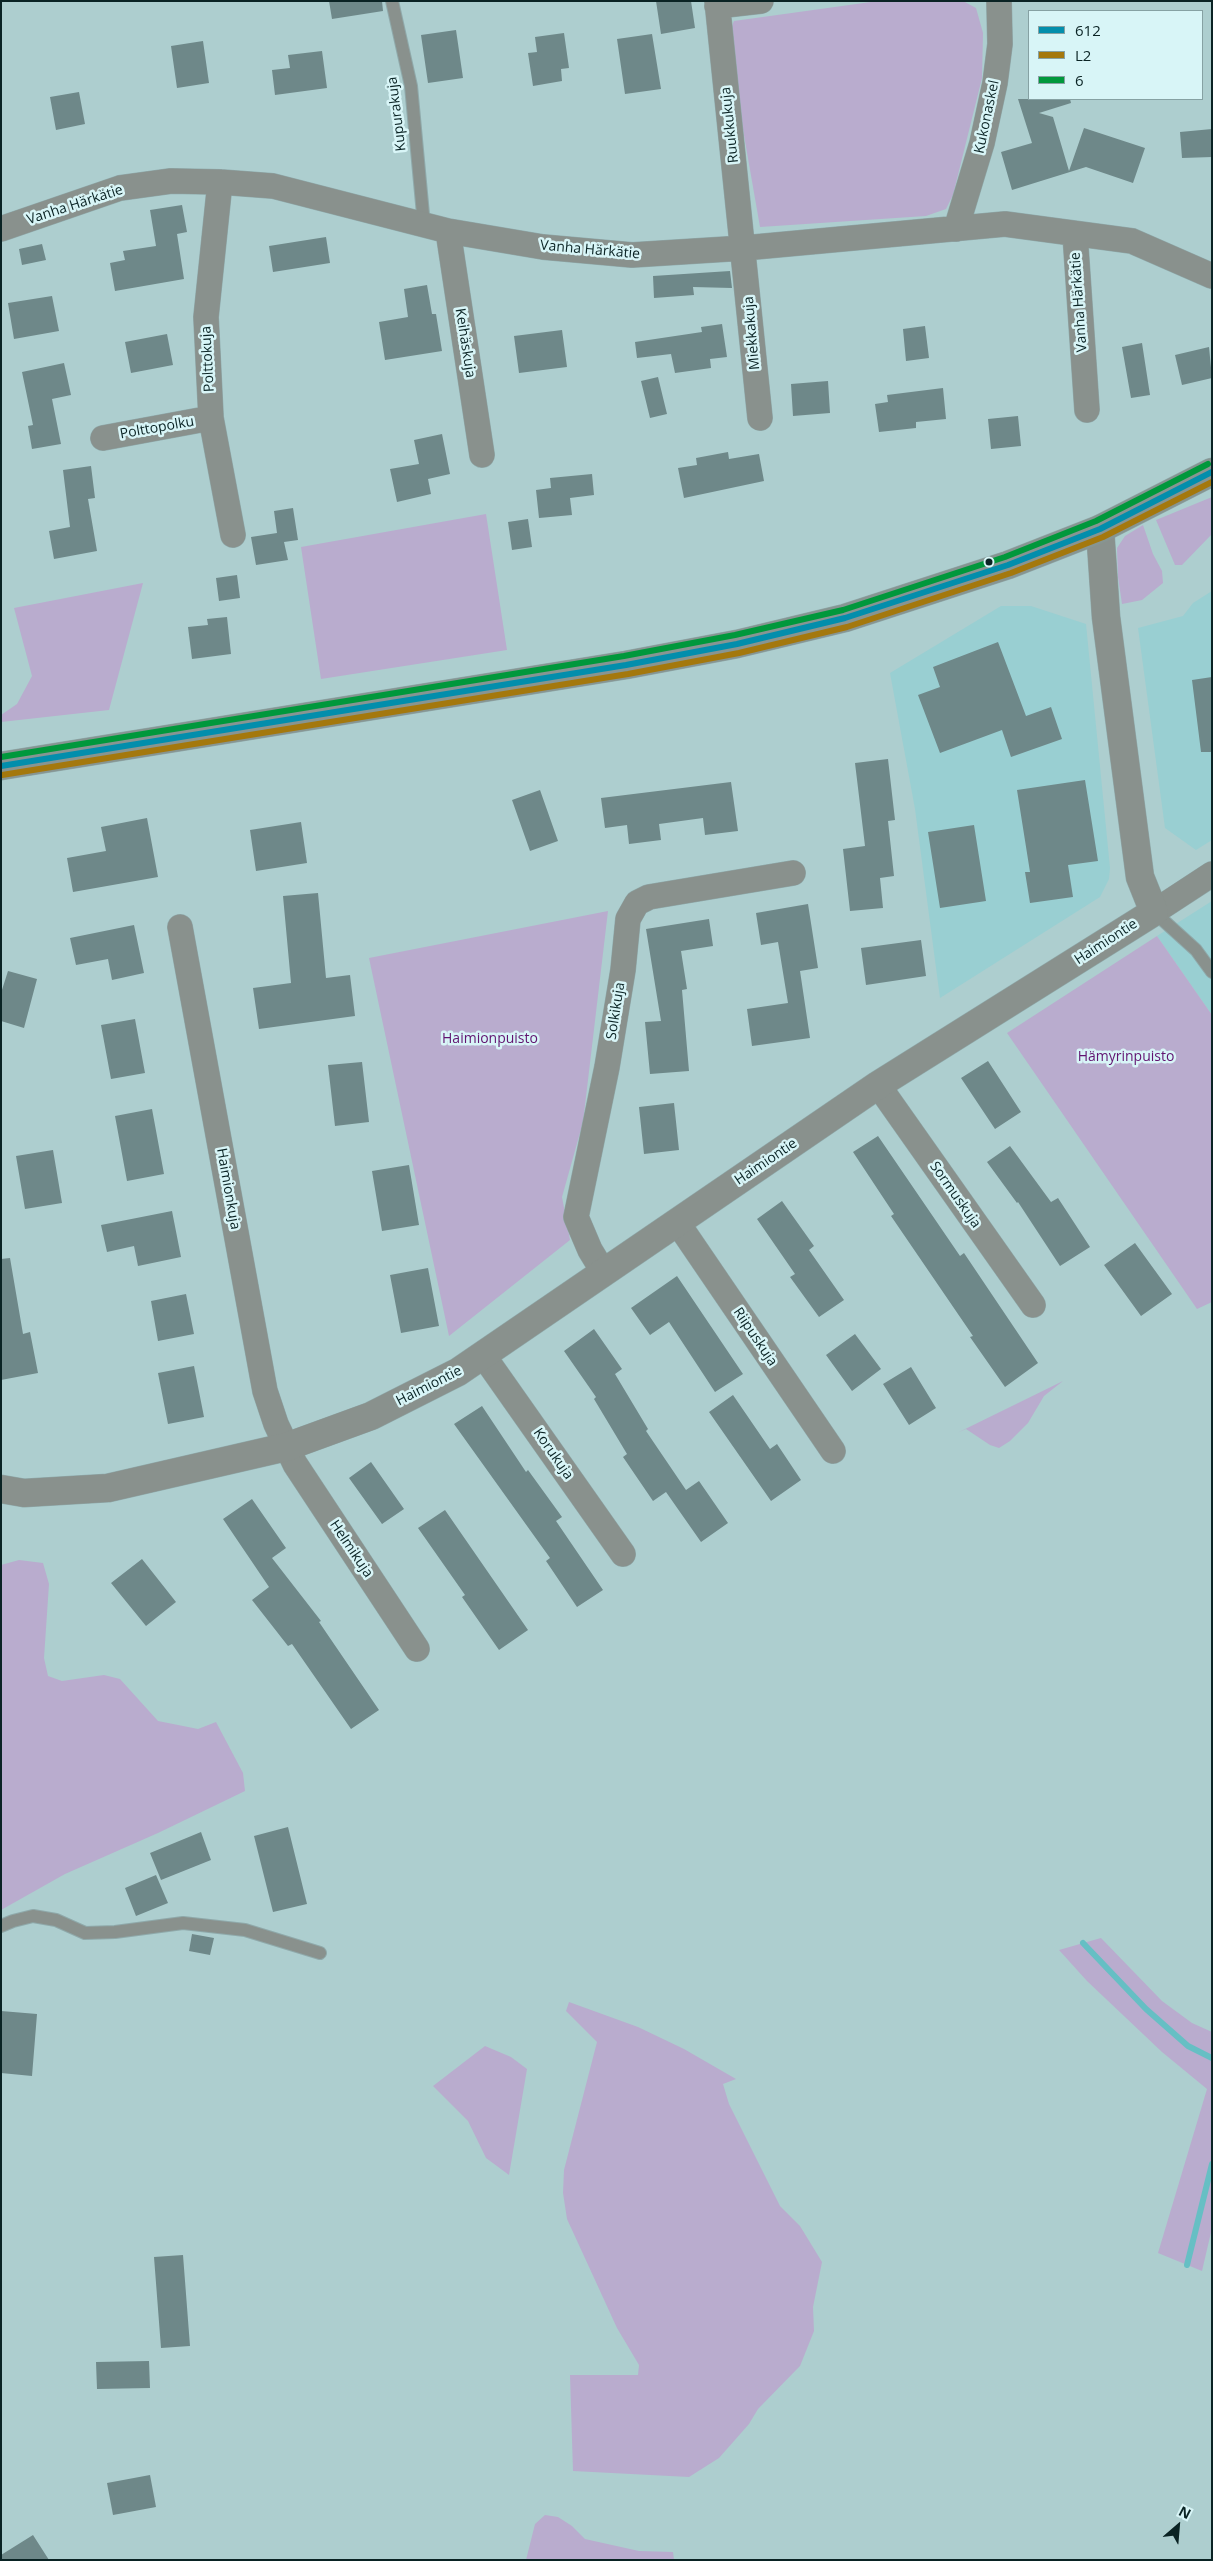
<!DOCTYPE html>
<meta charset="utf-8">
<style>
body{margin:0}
#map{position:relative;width:1213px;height:2561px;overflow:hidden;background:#adcecf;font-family:"Open Sans",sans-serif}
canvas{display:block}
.frame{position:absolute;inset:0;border:2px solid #0a2324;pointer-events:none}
.legend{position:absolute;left:1028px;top:10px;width:175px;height:90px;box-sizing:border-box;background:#d8f5f7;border:1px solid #86a1a3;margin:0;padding:6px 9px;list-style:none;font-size:15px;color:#0a2324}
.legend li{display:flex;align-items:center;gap:10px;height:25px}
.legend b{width:25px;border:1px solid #86a1a3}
.north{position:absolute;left:1153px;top:2501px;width:50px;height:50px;-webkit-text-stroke:4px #d8f5f7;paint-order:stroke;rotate:27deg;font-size:14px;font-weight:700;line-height:20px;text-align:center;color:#0a2324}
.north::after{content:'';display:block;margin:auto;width:18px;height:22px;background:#0a2324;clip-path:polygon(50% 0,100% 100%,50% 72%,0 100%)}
</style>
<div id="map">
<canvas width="1213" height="2561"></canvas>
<div class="frame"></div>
<ul class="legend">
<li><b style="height:6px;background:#028eac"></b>612</li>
<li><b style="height:6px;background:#a4780d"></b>L2</li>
<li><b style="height:6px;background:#00983c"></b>6</li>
</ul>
<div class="north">N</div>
</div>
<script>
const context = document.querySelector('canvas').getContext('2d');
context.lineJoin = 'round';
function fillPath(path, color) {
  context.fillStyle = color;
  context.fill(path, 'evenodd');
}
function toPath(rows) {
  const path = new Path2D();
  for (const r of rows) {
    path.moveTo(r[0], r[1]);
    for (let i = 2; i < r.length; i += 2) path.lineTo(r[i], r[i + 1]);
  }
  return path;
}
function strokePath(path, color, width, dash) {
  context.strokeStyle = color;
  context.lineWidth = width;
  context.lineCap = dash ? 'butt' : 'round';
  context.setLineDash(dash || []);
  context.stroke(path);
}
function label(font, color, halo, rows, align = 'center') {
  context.font = font + ' "Open Sans",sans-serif';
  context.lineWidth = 5;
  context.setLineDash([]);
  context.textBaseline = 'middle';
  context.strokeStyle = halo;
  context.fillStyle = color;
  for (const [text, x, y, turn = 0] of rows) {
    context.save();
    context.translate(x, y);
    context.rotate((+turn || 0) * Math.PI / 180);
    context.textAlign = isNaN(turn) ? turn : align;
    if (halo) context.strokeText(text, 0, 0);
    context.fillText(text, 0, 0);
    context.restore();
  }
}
fillPath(toPath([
 [1212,591,1212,840,1196,850,1165,828,1138,628,1183,616,1193,603],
 [1001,606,1031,606,1086,624,1110,868,1109,879,1100,897,940,998,915,809,890,673],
 [1212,901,1212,1015,1157,936]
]), '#99cfd2');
fillPath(toPath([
 [878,1,963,1,976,8,983,33,982,78,953,195,946,209,926,216,760,227,727,38,734,21],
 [1212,497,1212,534,1182,565,1175,565,1156,520],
 [486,514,507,650,321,679,301,547],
 [1143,525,1153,554,1162,571,1163,583,1142,600,1122,604,1118,577,1117,548,1125,536],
 [143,583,109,710,1,722,1,715,17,704,32,676,14,608],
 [608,911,583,1122,562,1197,570,1240,449,1336,369,958],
 [1157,936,1212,1015,1212,1302,1197,1309,1007,1033],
 [1063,1381,1044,1396,1028,1423,1010,1441,999,1448,990,1445,966,1429,957,1433],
 [19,1560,43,1563,49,1584,44,1658,48,1676,62,1681,104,1675,120,1679,158,1721,198,1729,216,1722,243,1773,245,1791,158,1833,65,1874,1,1910,1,1565],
 [1101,1938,1162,2001,1192,2023,1212,2032,1212,2228,1202,2271,1158,2253,1207,2089,1162,2052,1087,1981,1059,1950],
 [569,2002,638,2027,684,2049,736,2079,723,2084,729,2104,780,2206,800,2226,822,2262,813,2307,814,2331,800,2366,758,2409,749,2424,719,2458,689,2477,573,2471,570,2375,638,2375,639,2365,617,2328,567,2219,563,2193,564,2170,597,2042,566,2011],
 [485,2046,511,2057,527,2069,509,2175,486,2158,468,2121,433,2086],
 [545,2515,558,2517,572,2526,585,2539,639,2551,673,2552,674,2560,526,2560,535,2524]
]), '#b9acce');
strokePath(toPath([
 [1083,1943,1146,2009,1188,2046,1212,2058],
 [1187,2265,1212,2164]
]), '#66bfc4', 6);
fillPath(toPath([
 [329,1,382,1,383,11,332,19],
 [656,1,691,1,695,28,661,34],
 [456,30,463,78,428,83,421,35],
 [564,33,569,68,561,69,562,81,533,86,528,53,537,52,535,37],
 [652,34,661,89,625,94,617,39],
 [203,41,209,83,177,88,171,46],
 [322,51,327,88,275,95,272,70,290,68,288,55],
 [79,92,85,124,56,130,50,97],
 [1018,99,1070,99,1071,103,1039,113,1053,117,1069,171,1084,128,1145,148,1133,183,1086,167,1012,190,1001,152,1032,143],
 [1212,129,1212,157,1182,158,1180,132],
 [182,205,187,232,177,234,184,279,115,291,110,263,125,260,123,251,156,246,150,210],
 [326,237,330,263,273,272,269,246],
 [42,244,46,260,22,265,19,249],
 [730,271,732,288,693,287,694,295,654,298,653,276],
 [427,285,432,314,436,314,442,351,385,360,379,322,408,317,404,289],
 [52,296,59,331,14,339,8,303],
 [722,324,727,357,710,359,711,368,675,373,671,354,637,358,635,342,702,332,701,327],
 [925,326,929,358,906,361,903,329],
 [562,330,567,367,519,373,514,336],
 [167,334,173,365,131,373,125,342],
 [1142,343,1150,395,1131,398,1122,347],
 [1209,347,1212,378,1182,385,1175,355],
 [64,363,71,395,52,399,61,444,32,449,28,426,33,425,22,372],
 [658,377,667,414,650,418,641,381],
 [828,381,830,413,793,416,791,384],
 [943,388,946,419,916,422,916,428,879,432,875,404,888,402,887,395],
 [1018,416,1021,446,991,449,988,419],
 [442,434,450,474,428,479,431,494,397,502,390,469,419,464,414,440],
 [728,452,729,459,759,454,764,481,684,498,678,468,697,465,696,458],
 [91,466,95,498,88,499,97,551,54,559,49,531,70,527,63,470],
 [592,474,594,495,570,498,572,515,539,518,536,490,551,488,550,478],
 [293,508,298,540,284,542,288,560,256,565,251,537,277,533,274,511],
 [528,519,532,547,512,550,508,522],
 [237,575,240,598,219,601,216,578],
 [227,617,231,654,192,659,188,627,208,625,207,619],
 [998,642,1026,716,1051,707,1062,739,1011,757,1002,730,940,753,918,695,940,687,933,667],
 [1212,677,1212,752,1201,752,1192,680],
 [888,759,895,820,888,821,894,876,880,878,883,908,850,911,843,849,865,846,855,763],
 [1085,780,1098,861,1068,865,1073,897,1030,903,1025,872,1030,872,1017,790],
 [731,782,738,831,705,835,703,818,659,824,661,840,629,844,627,825,605,828,601,798],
 [540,790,558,841,530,851,512,800],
 [147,818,158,877,73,892,67,858,106,851,101,827],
 [301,822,307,863,256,871,250,830],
 [974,825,986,901,940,908,928,832],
 [318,893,326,978,350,975,355,1016,259,1029,253,988,291,983,283,896],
 [808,904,818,968,800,971,810,1038,752,1046,747,1009,788,1003,778,942,761,945,756,913],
 [709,919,713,946,681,951,687,989,682,990,689,1071,650,1074,645,1022,661,1021,646,929],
 [134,925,144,973,112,980,108,959,76,965,70,938],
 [921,940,926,976,866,985,861,948],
 [8,971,37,979,24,1028,1,1021,1,993],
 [135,1019,145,1073,111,1079,101,1025],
 [988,1061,1021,1112,995,1129,961,1078],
 [362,1062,369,1122,335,1126,328,1065],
 [674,1103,679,1150,644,1154,639,1107],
 [152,1109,164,1174,127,1181,115,1116],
 [878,1136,960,1256,964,1253,1038,1363,1005,1387,970,1337,973,1336,891,1216,894,1214,853,1152],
 [1010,1146,1051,1202,1058,1198,1090,1247,1060,1266,1018,1202,1017,1203,987,1162],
 [53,1150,62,1203,25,1209,16,1156],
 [409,1165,419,1225,382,1231,372,1171],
 [782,1201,814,1246,809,1250,844,1300,819,1317,790,1277,795,1274,757,1219],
 [172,1211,181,1257,138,1266,134,1246,107,1252,101,1225],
 [1135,1243,1172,1294,1141,1316,1104,1265],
 [10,1258,23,1334,30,1332,38,1373,1,1380,1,1259],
 [428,1268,439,1326,401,1333,390,1275],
 [677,1276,743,1374,715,1392,669,1322,650,1335,631,1308],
 [186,1294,194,1334,158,1341,151,1301],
 [594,1329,622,1369,615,1374,648,1429,646,1431,686,1490,699,1481,728,1523,701,1542,666,1492,653,1501,623,1457,627,1454,594,1399,596,1397,564,1351],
 [855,1334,881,1369,852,1391,826,1355],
 [194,1366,204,1417,168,1424,158,1373],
 [911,1367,936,1408,909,1425,883,1384],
 [733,1395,770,1449,777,1444,801,1480,771,1501,709,1412],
 [482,1406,526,1472,528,1470,562,1517,556,1521,603,1590,577,1607,546,1561,550,1558,454,1424],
 [371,1462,404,1509,382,1524,349,1478],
 [252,1499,286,1548,272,1558,321,1621,319,1622,379,1710,351,1729,292,1644,288,1646,252,1600,269,1587,223,1519],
 [445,1510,528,1630,499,1650,462,1597,465,1595,418,1528],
 [142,1559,176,1602,146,1626,111,1583],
 [288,1827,307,1904,273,1912,254,1836],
 [201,1832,211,1860,161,1880,150,1853],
 [156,1875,168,1903,136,1916,125,1888],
 [192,1934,214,1938,210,1955,189,1951],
 [1,2011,37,2014,32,2076,1,2073],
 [183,2255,190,2346,161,2348,154,2257],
 [149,2361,150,2388,97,2389,96,2362],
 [150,2475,156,2507,113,2515,107,2483],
 [33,2535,49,2560,1,2560,1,2555]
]), '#6e8889');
const service = toPath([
 [392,1,411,86,424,225],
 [1154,912,1196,950,1212,972],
 [1,1926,13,1921,33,1916,56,1920,85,1933,115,1932,183,1923,245,1930,320,1953]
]);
const minor = toPath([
 [717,1,760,418],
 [717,6,761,1],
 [220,182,206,317,211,418,233,535],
 [1,229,120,188,171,181,220,182,273,186,448,231,543,247,632,255,744,248,1005,224,1132,241,1212,276],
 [956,229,982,143,995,83,1000,44,999,1],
 [448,231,482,455],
 [1075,234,1087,410],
 [103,438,211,418],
 [1154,912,1212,874],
 [180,927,265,1391,276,1424,295,1464,417,1649],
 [878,1085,1033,1305],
 [677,1222,833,1451],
 [604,1273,590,1250,576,1217,607,1067,623,970,628,919,637,903,649,897,793,873],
 [483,1355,623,1554]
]);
const tertiary = toPath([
 [1,1489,24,1493,108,1488,286,1447,371,1416,458,1372,878,1085,1154,912,1140,877,1106,617,1100,529]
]);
const trunk = toPath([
 [1,766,626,665,737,644,845,618,1008,565,1100,529,1212,472]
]);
strokePath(service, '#8fa9aa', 14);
strokePath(minor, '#8fa9aa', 26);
strokePath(tertiary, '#8fa9aa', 29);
strokePath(trunk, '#8fa9aa', 29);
strokePath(service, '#89918d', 12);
strokePath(minor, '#89918d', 25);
strokePath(tertiary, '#89918d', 28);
strokePath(trunk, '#879592', 28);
strokePath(toPath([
 [1,766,626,665,737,644,845,618,1008,565,1100,529,1212,472]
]), '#028eac', 6);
strokePath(toPath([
 [2,775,628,674,739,653,847,627,1011,573,1103,537,1212,482]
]), '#a4780d', 6);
strokePath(toPath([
 [1,757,624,656,735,635,843,610,1005,557,1096,521,1208,464]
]), '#00983c', 6);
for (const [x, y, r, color] of [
 [989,562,4.5,"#0a2324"]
]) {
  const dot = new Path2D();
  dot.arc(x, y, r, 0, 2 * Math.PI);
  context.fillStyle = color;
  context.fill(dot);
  strokePath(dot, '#d8f5f7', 2);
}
label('14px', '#0a2324', '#d8f5f7', [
 ["Kupurakuja",397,114,-97],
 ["Kukonaskel",987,117,-78],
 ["Ruukkukuja",730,125,-96],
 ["Vanha Härkätie",75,205,-18],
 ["Vanha Härkätie",590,250,5],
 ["Vanha Härkätie",1079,302,-94],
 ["Miekkakuja",752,333,-95],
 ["Keihäskuja",465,343,81],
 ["Polttokuja",208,359,-93],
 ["Polttopolku",157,428,-10],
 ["Haimiontie",1106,942,-33],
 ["Solkikuja",616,1011,-81],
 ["Haimiontie",766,1162,-34],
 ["Haimionkuja",228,1189,80],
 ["Sormuskuja",955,1195,55],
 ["Riipuskuja",755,1337,56],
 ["Haimiontie",429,1386,-27],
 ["Korukuja",553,1454,55],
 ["Helmikuja",351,1549,56]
]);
label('14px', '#611370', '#d8f5f7', [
 ["Haimionpuisto",490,1039],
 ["Hämyrinpuisto",1126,1057]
]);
</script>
